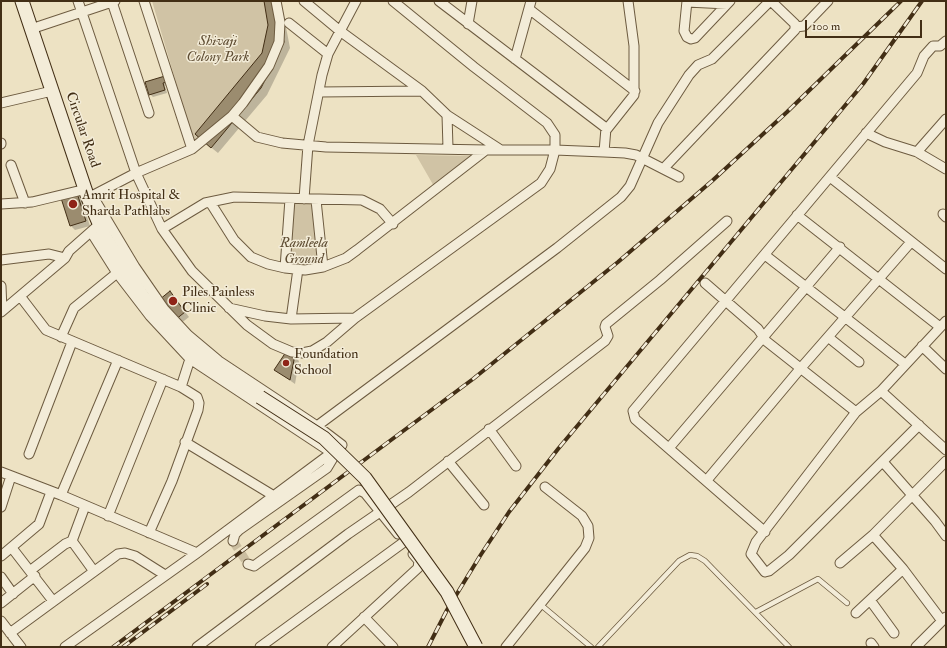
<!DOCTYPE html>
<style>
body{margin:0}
#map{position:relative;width:947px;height:648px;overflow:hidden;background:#ede2c3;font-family:"IM FELL Double Pica",serif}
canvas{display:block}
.frame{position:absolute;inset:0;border:2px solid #422e15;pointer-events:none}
.scale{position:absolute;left:805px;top:20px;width:117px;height:18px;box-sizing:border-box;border:2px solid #422e15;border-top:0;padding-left:5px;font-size:12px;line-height:14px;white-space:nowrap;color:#422e15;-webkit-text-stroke:3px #f3ecd8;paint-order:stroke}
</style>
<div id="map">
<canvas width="947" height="648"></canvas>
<div class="frame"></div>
<div class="scale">100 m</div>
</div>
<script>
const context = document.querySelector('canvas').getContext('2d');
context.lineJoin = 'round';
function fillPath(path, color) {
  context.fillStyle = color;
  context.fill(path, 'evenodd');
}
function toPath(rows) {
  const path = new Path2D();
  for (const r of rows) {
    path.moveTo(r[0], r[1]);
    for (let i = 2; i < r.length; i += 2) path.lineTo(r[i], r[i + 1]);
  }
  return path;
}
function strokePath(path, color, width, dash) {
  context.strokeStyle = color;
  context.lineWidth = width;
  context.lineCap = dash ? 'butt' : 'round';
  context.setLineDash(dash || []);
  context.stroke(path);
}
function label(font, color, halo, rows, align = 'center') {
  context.font = font + ' "IM FELL Double Pica",serif';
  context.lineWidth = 3;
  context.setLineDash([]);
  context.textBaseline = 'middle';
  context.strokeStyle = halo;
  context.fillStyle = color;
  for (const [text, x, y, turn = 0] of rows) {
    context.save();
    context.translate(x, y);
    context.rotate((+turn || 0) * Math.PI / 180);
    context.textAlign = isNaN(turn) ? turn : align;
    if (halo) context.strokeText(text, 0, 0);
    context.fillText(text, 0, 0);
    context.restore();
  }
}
fillPath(toPath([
 [152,1,276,1,279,42,196,150],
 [416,155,478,156,435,188],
 [292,201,315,201,321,266,288,266]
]), '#d0c3a5');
fillPath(toPath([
 [265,1,281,1,290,48,267,95,218,153,203,141,263,54,269,25],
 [168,80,169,85,165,86,167,93,153,97,150,94,146,82],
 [76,194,81,198,90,226,75,230,71,226],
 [174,297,189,317,180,324,175,319],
 [294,356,299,361,295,384,275,370]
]), '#0003');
const building = toPath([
 [264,1,276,1,284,42,261,88,211,148,195,134,262,53,268,25,264,1],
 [165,76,167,82,163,83,165,90,149,95,145,82,165,76],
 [77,193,86,221,70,226,61,198,77,193],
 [170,291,185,312,175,320,159,300,170,291],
 [286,352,295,355,290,380,274,370,286,352]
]);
fillPath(building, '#9b8c6f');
strokePath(building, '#422e15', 1);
strokePath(toPath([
 [233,541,248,564]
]), '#cbbea0', 9, [9, 4.5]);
const service = toPath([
 [541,605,591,647],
 [756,612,818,579,847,603],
 [598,647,679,561,690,555,697,556,705,561,789,647]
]);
const minor = toPath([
 [78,1,136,173,162,229,192,271,247,325,273,344,292,352,302,353,312,351,327,342,355,318,541,183,550,169,555,150,555,135,547,123,474,67,393,1],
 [144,1,192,149],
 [304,1,340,31,422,91,447,115,501,150],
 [687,1,684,31,687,37,691,39,695,38,730,1],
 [112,2,149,113],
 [687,2,727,4],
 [529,9,635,91],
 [289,23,328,54],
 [468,24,472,1],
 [796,27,804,26,828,1],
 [31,29,115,1],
 [515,59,531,1],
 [319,92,422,91],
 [1,103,52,91],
 [447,115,448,148],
 [232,116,257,137,282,143,326,147,486,150,555,150,604,152,606,128,439,1],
 [607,129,634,95,634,46,628,1],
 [866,133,885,142,917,152,946,169],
 [1,143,1,144],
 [604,152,625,153,636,155,679,177],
 [917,152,946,119],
 [11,165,25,203],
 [664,168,795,30,795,24,771,1],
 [830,177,946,269],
 [88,198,136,173,192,149,232,116,243,103,269,66,279,42,280,22,276,1],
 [304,199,308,145,322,75,328,54,356,1],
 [316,200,323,267],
 [210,202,234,240,251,257,268,264,285,268,305,270,323,267,346,258,357,250,486,150],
 [1,204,32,202,86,189],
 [943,214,946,217],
 [797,215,940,327],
 [162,229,205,203,234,197,362,200,380,209,393,224],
 [93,235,117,273,150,316,190,359,332,453,333,458,327,468,239,530,235,534,233,541],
 [765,255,905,364],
 [1,260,49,254,65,258],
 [285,268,290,199],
 [705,283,758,329,766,341,856,412],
 [1,286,2,311],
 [20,296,46,330,181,387,197,397,199,403,198,410,172,481,149,533],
 [229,308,265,316,291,319,355,318],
 [1,312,65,258,69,251,95,228],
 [291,319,298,269],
 [61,337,74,308,117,273],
 [828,337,859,362],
 [922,346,946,369],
 [181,387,190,359],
 [881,391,946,450],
 [919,425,789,555,769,571,765,572,751,554,756,542,856,412,881,391,946,321],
 [317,426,557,248,621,197,630,186,658,123,689,75,698,65,712,59,770,1],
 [489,429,516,466],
 [185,442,274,496],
 [669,448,840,247],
 [29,454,72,342],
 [448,461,484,505],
 [883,462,935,521,946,536],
 [1,472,61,495,197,553],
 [707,480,800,369,911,242],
 [61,495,118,360],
 [85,506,72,541,93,570],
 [1,507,11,476],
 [108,516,163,379],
 [765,532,635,419,633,411,917,73,924,56,933,46,940,46,946,41],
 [873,535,903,569,942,621],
 [12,548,53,601],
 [1,556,39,524,51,492],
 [840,563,873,535,946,461],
 [248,564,254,566,359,490,365,493,398,534],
 [31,570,65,544,72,541],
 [1,577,13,594],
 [870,600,894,633],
 [1,603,35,576],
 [856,613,903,569],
 [364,617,393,647],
 [1,621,21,647],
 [10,633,118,554,125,553,135,556,165,575],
 [871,643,874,647],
 [65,647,197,553,342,445,317,426,219,361,188,335,164,309,135,267,92,195],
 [197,647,348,534,409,492,605,341,608,336,605,327,606,324,660,280,727,221],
 [260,647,404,542],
 [332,647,418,568,419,561,413,554],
 [506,647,585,548,589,538,588,526,582,516,545,487],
 [916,647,946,617]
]);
const secondary = toPath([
 [22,1,88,198,105,237,143,297,171,329,205,361,260,397]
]);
strokePath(service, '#6d5b40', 6);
strokePath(minor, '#6d5b40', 11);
strokePath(secondary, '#422e15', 15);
strokePath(service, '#f3ecd8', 4.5);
strokePath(minor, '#f3ecd8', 9);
strokePath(secondary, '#f3ecd8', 13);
const rail = toPath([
 [113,647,473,379,618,262,712,181,787,112,901,1],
 [123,647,207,584],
 [428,647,447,610,480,556,509,512,558,449,863,84,922,1]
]);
strokePath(rail, '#422e15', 4);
strokePath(rail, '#f3ecd8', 2.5, [8]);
const secondaryBridge = toPath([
 [260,397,324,438,365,478,447,592,476,647]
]);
strokePath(secondaryBridge, '#422e15', 15, []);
strokePath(secondaryBridge, '#f3ecd8', 13);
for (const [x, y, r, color] of [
 [73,204,5,"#8f2418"],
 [173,301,5,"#8f2418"],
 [286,363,4,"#8f2418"]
]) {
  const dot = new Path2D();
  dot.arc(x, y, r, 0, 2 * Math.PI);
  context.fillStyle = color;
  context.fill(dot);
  strokePath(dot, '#f3ecd8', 1.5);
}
label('italic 14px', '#5e4c32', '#f3ecd8', [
 ["Shivaji",218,42],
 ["Colony Park",218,58],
 ["Ramleela",304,244],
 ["Ground",304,260]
]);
label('14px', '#422e15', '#f3ecd8', [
 ["Circular Road",82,130,71]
]);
label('14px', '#422e15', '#f3ecd8', [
 ["Amrit Hospital &",82,196],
 ["Sharda Pathlabs",82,212],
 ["Piles Painless",182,293],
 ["Clinic",182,309],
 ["Foundation",294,355],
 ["School",294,371]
], 'left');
</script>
